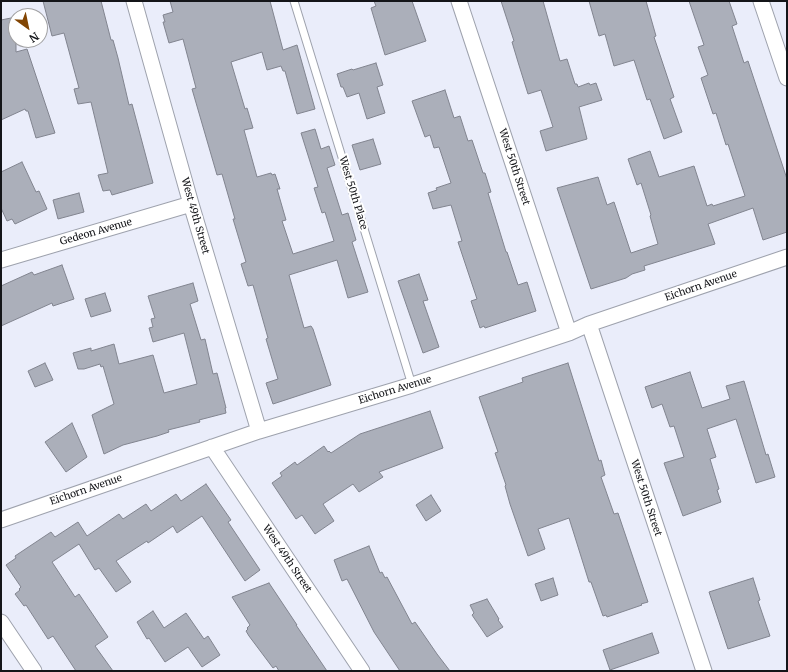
<!DOCTYPE html>
<style>
body{margin:0}
#map{position:relative;width:788px;height:672px;overflow:hidden;background:#eaedfa;font-family:Merriweather,serif}
canvas{display:block}
.frame{position:absolute;inset:0;border:2px solid #141519;pointer-events:none}
.north{position:absolute;left:8px;top:8px;width:40px;height:40px;box-sizing:border-box;background:#fff;border:1px solid #a1a1a3;border-radius:50%;rotate:147deg;font-size:11px;font-weight:700;line-height:16px;text-align:center;color:#141519}
.north::after{content:'';display:block;margin:auto;width:14px;height:18px;background:#824503;clip-path:polygon(50% 0,100% 100%,50% 72%,0 100%)}
</style>
<div id="map">
<canvas width="788" height="672"></canvas>
<div class="frame"></div>
<div class="north">N</div>
</div>
<script>
const context = document.querySelector('canvas').getContext('2d');
context.lineJoin = 'round';
function fillPath(path, color) {
  context.fillStyle = color;
  context.fill(path, 'evenodd');
}
function toPath(rows) {
  const path = new Path2D();
  for (const r of rows) {
    path.moveTo(r[0], r[1]);
    for (let i = 2; i < r.length; i += 2) path.lineTo(r[i], r[i + 1]);
  }
  return path;
}
function strokePath(path, color, width, dash) {
  context.strokeStyle = color;
  context.lineWidth = width;
  context.lineCap = dash ? 'butt' : 'round';
  context.setLineDash(dash || []);
  context.stroke(path);
}
function label(font, color, halo, rows, align = 'center') {
  context.font = font + ' Merriweather,serif';
  context.lineWidth = 4;
  context.setLineDash([]);
  context.textBaseline = 'middle';
  context.strokeStyle = halo;
  context.fillStyle = color;
  for (const [text, x, y, turn = 0] of rows) {
    context.save();
    context.translate(x, y);
    context.rotate((+turn || 0) * Math.PI / 180);
    context.textAlign = isNaN(turn) ? turn : align;
    if (halo) context.strokeText(text, 0, 0);
    context.fillText(text, 0, 0);
    context.restore();
  }
}
const building = toPath([
 [43,1,101,1,111,40,113,40,118,58,129,105,132,104,153,183,112,195,110,190,103,191,98,175,108,173,91,102,78,104,74,89,79,88,64,33,52,36,43,1],
 [170,1,270,1,283,50,297,45,315,109,297,114,285,71,283,71,281,66,267,70,262,52,231,62,245,109,247,108,253,128,244,130,257,177,271,173,272,175,275,174,280,189,277,189,286,220,282,221,293,254,334,241,325,212,322,213,314,188,318,187,301,133,315,129,321,149,329,146,335,165,327,168,342,215,348,213,356,240,352,242,368,292,348,298,337,260,289,275,304,328,311,326,313,329,331,385,273,404,266,383,278,379,266,339,268,338,253,285,248,286,241,264,246,262,233,219,235,219,222,174,217,175,192,89,196,88,183,39,169,43,163,22,165,22,163,15,173,12,170,1],
 [374,1,412,1,426,41,385,55,371,8,376,6,374,1],
 [501,1,543,1,560,61,567,59,575,84,577,84,578,87,589,83,590,85,596,83,602,100,579,107,587,139,546,151,540,131,553,127,541,90,528,94,518,62,512,42,514,41,501,1],
 [589,1,646,1,656,36,654,37,674,97,670,99,682,132,664,139,650,99,647,100,634,60,614,66,605,34,599,36,589,1],
 [689,1,729,1,737,24,732,26,744,63,748,61,787,179,787,232,763,240,753,208,708,224,715,244,644,266,645,270,632,274,626,278,591,289,557,188,598,177,607,205,614,202,631,253,658,244,650,216,651,215,641,183,637,185,628,159,650,151,659,177,694,166,707,206,712,204,713,206,745,196,728,144,726,145,716,113,713,114,701,78,708,75,698,47,704,45,689,1],
 [16,17,16,52,27,49,55,133,36,138,28,111,26,111,25,109,1,120,1,20,16,17],
 [376,63,383,85,377,87,385,113,367,119,359,93,347,97,343,87,341,87,337,74,352,69,353,70,376,63],
 [445,90,454,118,460,116,468,141,472,140,483,173,485,173,491,192,488,193,506,252,507,252,518,285,527,282,536,311,485,328,484,326,480,328,471,301,477,299,458,242,462,241,451,205,433,209,428,193,437,190,436,188,451,183,439,147,434,148,430,135,425,137,412,101,445,90],
 [373,139,381,164,360,170,352,145,373,139],
 [22,162,36,192,39,191,47,209,15,224,12,219,7,221,1,208,1,172,22,162],
 [79,193,84,212,58,219,53,200,79,193],
 [62,265,74,299,53,306,52,303,1,326,1,286,32,272,34,275,62,265],
 [419,274,428,300,423,301,439,347,423,353,398,281,419,274],
 [193,283,198,301,190,304,201,340,205,339,213,374,217,373,226,408,225,408,226,413,199,420,200,422,168,430,169,432,157,436,123,445,104,454,92,415,114,404,103,366,101,367,100,364,84,369,78,369,73,353,91,348,91,351,114,344,119,364,153,355,164,393,197,384,184,333,153,342,149,328,153,327,151,319,155,318,148,296,193,283],
 [105,293,111,311,91,317,85,299,105,293],
 [45,363,53,380,35,387,28,371,45,363],
 [568,363,599,461,601,460,605,475,601,477,614,514,618,513,648,602,641,604,642,605,607,617,606,615,603,616,591,582,589,582,569,518,538,529,545,549,528,556,510,504,505,486,506,485,495,453,498,452,479,397,523,382,522,378,568,363],
 [690,372,702,408,730,399,726,386,744,381,766,455,768,454,775,477,756,483,736,419,707,429,716,457,710,459,719,489,717,490,721,502,683,516,664,463,684,457,674,426,670,427,662,404,652,408,645,387,690,372],
 [430,411,443,448,379,472,383,477,359,492,353,484,323,504,334,521,315,534,302,515,296,519,272,483,282,476,280,473,295,462,297,465,324,446,328,452,329,451,331,453,360,434,430,411],
 [72,423,87,457,66,472,45,442,72,423],
 [206,484,231,520,228,522,260,570,245,581,202,516,177,533,173,526,148,543,147,541,116,561,131,582,116,592,99,568,95,570,79,544,52,562,75,597,79,594,108,637,95,646,113,671,76,671,53,636,48,639,26,605,24,606,15,594,20,590,19,589,21,587,6,565,16,558,15,556,51,532,55,537,78,522,87,536,119,514,123,519,146,504,151,511,176,494,181,501,206,484],
 [431,495,441,511,426,521,416,505,431,495],
 [369,546,380,573,382,572,385,578,387,577,412,624,415,622,437,654,450,671,400,671,374,632,347,579,342,581,334,560,369,546],
 [553,578,558,595,541,601,535,584,553,578],
 [753,578,760,600,758,601,770,636,728,649,709,592,753,578],
 [269,583,297,625,296,625,327,671,279,671,276,666,273,668,249,636,246,631,248,629,247,628,250,625,232,597,269,583],
 [487,599,499,619,498,620,503,627,487,637,472,615,474,613,470,605,487,599],
 [153,611,164,628,186,613,204,639,208,636,220,655,202,667,188,647,165,662,149,638,147,639,137,622,153,611],
 [652,633,659,653,610,670,603,650,652,633]
]);
fillPath(building, '#abafba');
strokePath(building, '#81848f', 1);
const service = toPath([
 [294,1,412,385]
]);
const minor = toPath([
 [134,1,191,204,259,431],
 [459,1,569,333],
 [761,1,787,78],
 [1,260,191,204],
 [589,324,704,671],
 [212,447,362,671],
 [1,520,259,431,412,385,569,333,589,324,787,257],
 [1,622,34,671]
]);
strokePath(service, '#9ea2ad', 9);
strokePath(minor, '#9ea2ad', 17);
strokePath(service, '#fff', 7);
strokePath(minor, '#fff', 15);
label('10px', '#141519', '#fff', [
 ["West 50th Street",514,167,72],
 ["West 50th Place",353,193,73],
 ["West 49th Street",195,216,74],
 ["Gedeon Avenue",96,232,-16],
 ["Eichorn Avenue",701,286,-19],
 ["Eichorn Avenue",395,390,-17],
 ["Eichorn Avenue",86,490,-19],
 ["West 50th Street",646,498,72],
 ["West 49th Street",287,559,56]
]);
</script>
